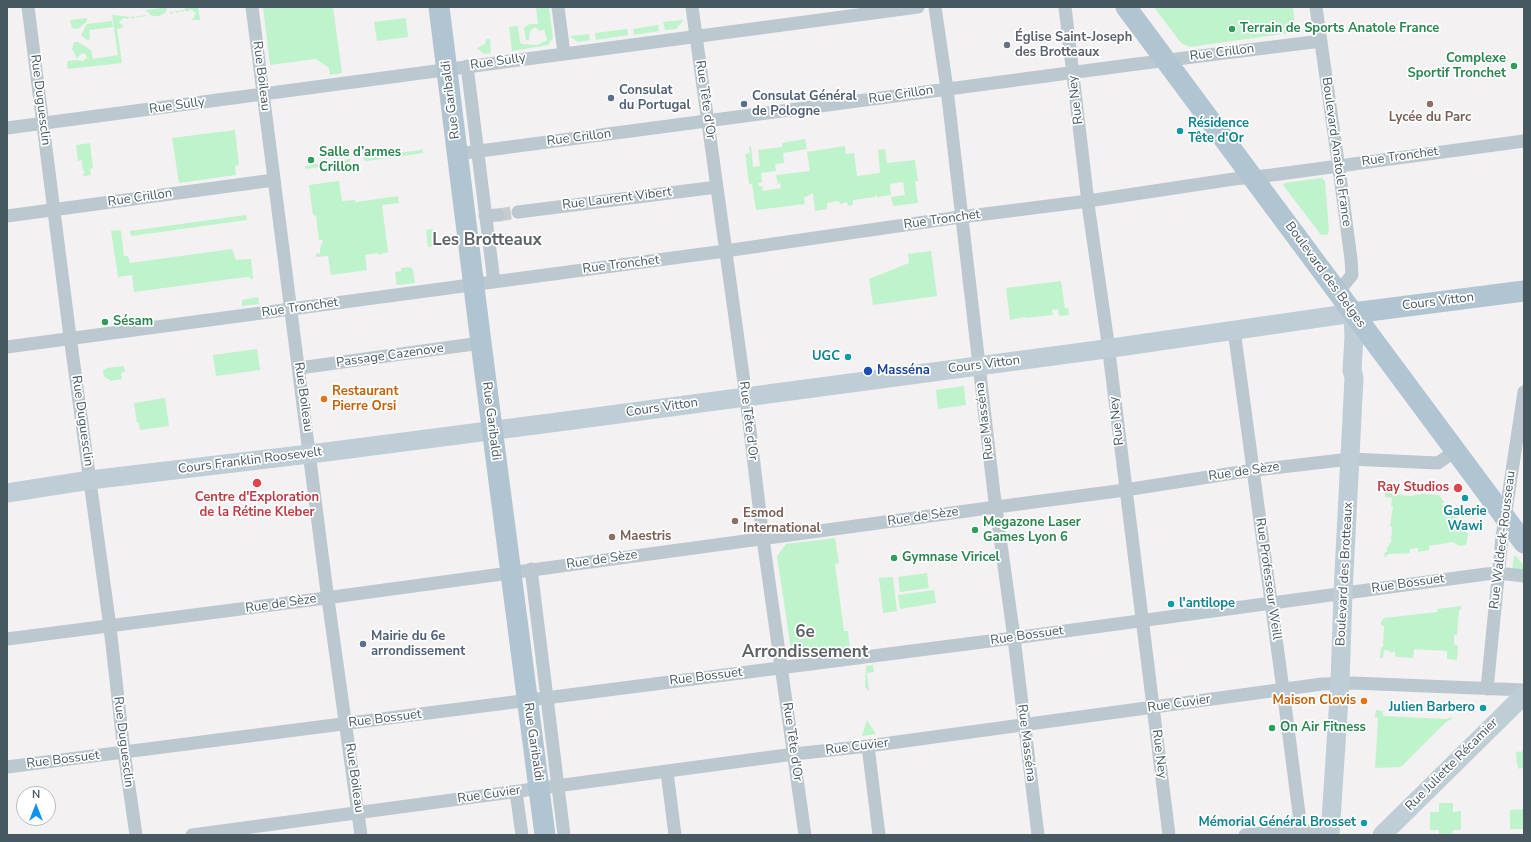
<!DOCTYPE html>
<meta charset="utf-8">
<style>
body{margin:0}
#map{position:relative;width:1531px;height:842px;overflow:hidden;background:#f4f1f2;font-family:"Nunito Sans",sans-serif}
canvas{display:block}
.frame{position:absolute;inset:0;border:8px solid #485860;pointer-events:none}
.north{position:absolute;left:16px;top:786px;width:40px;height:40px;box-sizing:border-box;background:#fff;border:1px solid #b6bcbf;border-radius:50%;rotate:0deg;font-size:11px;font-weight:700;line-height:16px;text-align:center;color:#485860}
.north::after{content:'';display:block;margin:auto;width:14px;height:18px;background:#0d91f2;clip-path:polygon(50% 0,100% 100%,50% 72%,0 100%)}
</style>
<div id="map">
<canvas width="1531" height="842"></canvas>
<div class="frame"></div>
<div class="north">N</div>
</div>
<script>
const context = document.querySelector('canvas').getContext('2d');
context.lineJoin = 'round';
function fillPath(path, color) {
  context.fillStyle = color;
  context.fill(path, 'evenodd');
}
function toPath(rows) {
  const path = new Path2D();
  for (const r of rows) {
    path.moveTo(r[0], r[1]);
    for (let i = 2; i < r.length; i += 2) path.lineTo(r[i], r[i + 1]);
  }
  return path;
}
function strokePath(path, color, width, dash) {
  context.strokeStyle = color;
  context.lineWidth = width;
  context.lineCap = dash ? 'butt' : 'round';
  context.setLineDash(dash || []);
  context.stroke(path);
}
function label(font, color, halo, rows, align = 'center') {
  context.font = font + ' "Nunito Sans",sans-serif';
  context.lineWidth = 3.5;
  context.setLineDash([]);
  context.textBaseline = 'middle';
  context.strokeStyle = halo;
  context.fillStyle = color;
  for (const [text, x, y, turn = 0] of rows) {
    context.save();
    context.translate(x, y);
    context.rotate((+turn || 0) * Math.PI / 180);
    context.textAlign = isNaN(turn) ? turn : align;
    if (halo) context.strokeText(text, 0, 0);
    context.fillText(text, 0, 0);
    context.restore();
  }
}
fillPath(toPath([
 [168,7,165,13,159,16,152,16,145,10],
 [186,7,198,7,200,20,192,20,196,13,190,9,188,12,185,10,183,12,180,11,177,13,174,11,172,14,169,12,184,10],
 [263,7,333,7,342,73,330,75,329,68,316,59,270,65],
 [536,7,549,7,553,38,548,45,512,51,509,27,518,26,520,42,522,44,537,45,547,40,544,29,540,31,535,27,530,31,529,40,526,40,524,28,529,24,538,24],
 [1154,7,1293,7,1295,26,1289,33,1190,47,1181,43],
 [112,15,131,17,146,15,143,17,140,16,138,18,135,16,133,19,130,17,127,19,124,18,119,22,124,27,117,29,122,63,68,69,67,64,68,61,77,60,83,61,87,58,86,54,82,53,77,58,72,49,74,42,78,42,91,50,93,59,118,55],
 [87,18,87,21,78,29,72,28,70,20],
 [406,18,408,37,377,41,374,22],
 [682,20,683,21,676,29,665,30,663,22],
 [112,21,113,27,89,30,90,39,87,40,81,35,87,24],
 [658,25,659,31,634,35,633,29],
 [627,29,628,35,596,40,595,33],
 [589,34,590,40,578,42,570,36],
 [486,39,490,39,491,53,484,54,477,48,485,44],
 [235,130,239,164,235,167,236,175,179,183,172,138],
 [805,139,807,149,783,153,784,163,775,164,776,171,761,173,762,182,758,183,759,186,762,186,763,191,781,188,780,183,778,184,776,175,810,171,807,152,845,146,846,154,854,153,857,176,880,173,878,150,885,149,887,163,915,160,918,181,915,181,918,203,893,206,891,197,905,195,903,182,890,184,891,195,877,197,876,195,875,195,875,197,853,200,853,205,848,206,847,202,840,204,839,201,827,203,827,209,815,211,813,193,804,198,805,204,756,210,752,184,749,184,746,161,747,158,746,158,745,154,750,153,749,147,751,146,753,167,760,166,758,150,782,147,782,143],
 [90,143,93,168,90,169,91,175,83,176,85,171,83,171,82,160,78,161,76,145],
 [422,148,423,153,367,161,364,160,363,158,420,150],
 [351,159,349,163,305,169,305,166],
 [1322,178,1325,181,1329,230,1328,234,1324,235,1321,235,1283,185,1285,183],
 [339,181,342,201,355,200,356,202,398,196,399,203,382,205,388,252,379,255,378,253,365,255,367,270,331,275,328,256,316,257,316,254,320,253,320,249,323,240,319,240,316,216,313,215,309,185],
 [246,215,247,220,131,236,130,231],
 [433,229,435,246,428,247,426,230],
 [118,230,121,231,124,256,128,256,130,263,232,249,236,260,251,259,253,279,251,279,250,277,238,278,134,292,132,275,118,277,111,231],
 [931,251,937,296,873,305,869,279,909,263,908,254],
 [410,267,413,270,415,283,397,285,395,272,401,271,401,268],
 [1061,281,1065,308,1068,308,1069,315,1059,316,1058,309,1052,310,1053,315,1026,318,1024,317,1010,320,1006,288],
 [258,297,259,304,242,306,242,300],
 [257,349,260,370,216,376,213,355],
 [124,366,125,372,121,373,122,379,110,381,109,379,107,379,104,376,103,370,106,369,106,368],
 [964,386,966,405,938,409,936,390],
 [165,398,169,426,140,430,139,423,137,423,134,403],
 [1385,486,1392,486,1392,493,1393,494,1410,496,1422,494,1439,495,1444,502,1442,504,1446,508,1448,507,1459,521,1457,523,1460,527,1463,526,1468,534,1466,545,1459,546,1453,542,1429,546,1429,550,1418,552,1418,548,1410,549,1410,553,1389,554,1384,558,1385,556,1384,553,1387,552,1387,547,1389,547,1389,543,1391,543,1392,527,1390,526,1393,507,1391,506,1392,498,1385,497,1385,491,1387,490,1385,489],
 [835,538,839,563,835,564,844,631,848,631,850,649,799,654,791,650,777,556,786,544],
 [1514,556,1516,556,1524,566,1524,572,1512,570],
 [927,573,929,588,900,592,898,577],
 [893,577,897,611,883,613,879,578],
 [934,590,936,603,900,609,898,595],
 [1461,606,1461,609,1459,610,1457,635,1454,635,1454,644,1458,646,1457,660,1447,659,1447,651,1414,649,1413,658,1397,657,1395,656,1395,651,1390,653,1390,651,1384,650,1383,658,1380,658,1381,647,1383,647,1384,626,1381,625,1381,622,1384,618,1437,612,1437,609],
 [873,665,874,672,867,673,869,691,865,687,866,666],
 [1376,710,1383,711,1383,715,1385,716,1446,719,1451,717,1452,719,1446,722,1403,765,1400,767,1375,768,1378,720,1377,717,1375,717],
 [867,720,876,734,862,736],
 [1524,749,1524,767,1519,769,1518,767,1518,765,1517,765,1516,752,1518,751,1520,753],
 [1439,803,1453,803,1453,812,1461,811,1461,830,1453,830,1452,835,1439,835,1439,830,1430,830,1430,812,1439,812],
 [1524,809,1524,829,1510,829,1510,810]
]), '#bef3cb');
strokePath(toPath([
 [498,215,518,212]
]), '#c9cbce', 13, [13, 6]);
strokePath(toPath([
 [28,7,69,329,110,627,124,752,136,835],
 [252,7,326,585,361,835],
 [558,7,564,53],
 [692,7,746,397,763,539,805,835],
 [935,7,947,89,994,494,1014,638,1038,835],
 [1065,7,1089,211,1107,336,1169,835],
 [1316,7,1340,176,1351,259,1352,275,1338,292],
 [467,66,494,282],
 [7,128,918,7],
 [457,154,1137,64,1321,41],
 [518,212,717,187],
 [7,216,274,180],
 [485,216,498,215],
 [1234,330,1284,697,1301,829],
 [7,347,725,251,953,218,1088,201,1234,179,1272,175,1524,141],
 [299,368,481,343],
 [531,569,564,835],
 [7,639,318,599,996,507,1125,490,1247,471,1350,459,1438,463,1455,451],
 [1487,689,1502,537,1524,392],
 [868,746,879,835],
 [7,767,1021,637,1486,574,1498,573,1524,576],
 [667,772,675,835],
 [516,792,522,835],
 [192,835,794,754,868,746,1322,684,1353,683,1524,690],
 [1245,835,1301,829,1307,831,1318,831,1331,827]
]), '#bcc8cf', 13);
strokePath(toPath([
 [7,493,90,480,326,452,558,422,1098,350,1353,313,1354,337,1352,370,1354,378,1343,593,1340,683,1330,835],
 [1382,835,1524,695]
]), '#becdd6', 19);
strokePath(toPath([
 [439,7,481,343,545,835],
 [1126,7,1524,543],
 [1353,313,1524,291]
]), '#b0c5d1', 21);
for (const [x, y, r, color] of [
 [1232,29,4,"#2e9e5b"],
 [1007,45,4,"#6b7280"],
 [1514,66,4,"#2e9e5b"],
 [611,98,4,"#5c6f8a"],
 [744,104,4,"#5c6f8a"],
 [1430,104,4,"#8d6e63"],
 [1180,131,4,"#0f9aa8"],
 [311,160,4,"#2e9e5b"],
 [105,322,4,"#2e9e5b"],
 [848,357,4,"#0f9aa8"],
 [868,371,5,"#1a4fb4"],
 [324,399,4,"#e8710a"],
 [257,483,5,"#e0444e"],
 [1458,488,5,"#e0444e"],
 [1465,498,4,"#0f9aa8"],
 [735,521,4,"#8d6e63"],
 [975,530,4,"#2e9e5b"],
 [612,537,4,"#8d6e63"],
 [894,558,4,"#2e9e5b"],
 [1171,604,4,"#0f9aa8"],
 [363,644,4,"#5c6f8a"],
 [1364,701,4,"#e8710a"],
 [1483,708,4,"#0f9aa8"],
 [1272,728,4,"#2e9e5b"],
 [1364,823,4,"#0f9aa8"]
]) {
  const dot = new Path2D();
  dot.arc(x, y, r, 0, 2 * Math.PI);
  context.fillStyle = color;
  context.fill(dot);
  strokePath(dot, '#fff', 1.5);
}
label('bold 13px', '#27864d', '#fff', [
 ["Terrain de Sports Anatole France",1240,29],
 ["Complexe",1506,59,"right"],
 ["Sportif Tronchet",1506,74,"right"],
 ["Salle d’armes",319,153],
 ["Crillon",319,168],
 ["Sésam",113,322],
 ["Megazone Laser",983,523],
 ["Games Lyon 6",983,538],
 ["Gymnase Viricel",902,558],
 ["On Air Fitness",1280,728]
], 'left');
label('bold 13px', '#5b616d', '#fff', [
 ["Église Saint-Joseph",1015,38],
 ["des Brotteaux",1015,53]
], 'left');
label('13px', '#485860', '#fff', [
 ["Rue Crillon",1222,53,-7],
 ["Rue Sully",498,62,-8],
 ["Rue Boileau",261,76,83],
 ["Rue Crillon",901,95,-8],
 ["Rue Duguesclin",40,100,83],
 ["Rue Garibaldi",451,100,-97],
 ["Rue Tête d'Or",705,100,82],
 ["Rue Ney",1076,100,-97],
 ["Rue Sully",177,106,-8],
 ["Rue Crillon",579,138,-7],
 ["Boulevard Anatole France",1336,152,82],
 ["Rue Tronchet",1400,157,-8],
 ["Rue Crillon",140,198,-8],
 ["Rue Laurent Vibert",617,199,-7],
 ["Rue Tronchet",942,220,-8],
 ["Rue Tronchet",621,265,-7],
 ["Boulevard des Belges",1325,275,54],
 ["Cours Vitton",1438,302,-7],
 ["Rue Tronchet",300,308,-8],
 ["Passage Cazenove",390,356,-8],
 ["Cours Vitton",984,365,-7],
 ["Rue Boileau",303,397,82],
 ["Cours Vitton",662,408,-8],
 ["Rue Duguesclin",82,421,82],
 ["Rue Garibaldi",491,421,83],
 ["Rue Tête d'Or",748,421,83],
 ["Rue Masséna",985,421,-97],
 ["Rue Ney",1117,421,-97],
 ["Cours Franklin Roosevelt",250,461,-7],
 ["Rue de Sèze",1244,472,-8],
 ["Rue de Sèze",923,517,-8],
 ["Rue Waldeck-Rousseau",1503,540,-83],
 ["Rue de Sèze",602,560,-8],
 ["Boulevard des Brotteaux",1345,574,-87],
 ["Rue Professeur Weill",1268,579,82],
 ["Rue Bossuet",1408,584,-8],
 ["Rue de Sèze",281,604,-8],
 ["Rue Bossuet",1027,636,-8],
 ["Rue Bossuet",706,677,-7],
 ["Rue Cuvier",1179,704,-8],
 ["Rue Bossuet",385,719,-7],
 ["Rue Duguesclin",123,742,83],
 ["Rue Garibaldi",533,742,82],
 ["Rue Tête d'Or",792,742,82],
 ["Rue Masséna",1026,743,83],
 ["Rue Cuvier",857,747,-7],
 ["Rue Ney",1159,754,83],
 ["Rue Bossuet",63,760,-7],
 ["Rue Juliette Récamier",1452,765,-45],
 ["Rue Boileau",354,778,82],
 ["Rue Cuvier",489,795,-8]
]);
label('bold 13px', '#4e5e75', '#fff', [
 ["Consulat",619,91],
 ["du Portugal",619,106],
 ["Consulat Général",752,97],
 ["de Pologne",752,112],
 ["Mairie du 6e",371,637],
 ["arrondissement",371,652]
], 'left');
label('bold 13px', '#785e54', '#fff', [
 ["Lycée du Parc",1430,118,"center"],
 ["Esmod",743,514],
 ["International",743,529],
 ["Maestris",620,537]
], 'left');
label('bold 13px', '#0d838f', '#fff', [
 ["Résidence",1188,124,"left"],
 ["Tête d'Or",1188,139,"left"],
 ["UGC",840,357],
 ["Galerie",1465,512,"center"],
 ["Wawi",1465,527,"center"],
 ["l'antilope",1179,604,"left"],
 ["Julien Barbero",1475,708],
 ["Mémorial Général Brosset",1356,823]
], 'right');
label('bold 13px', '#164399', '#fff', [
 ["Masséna",877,371]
], 'left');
label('bold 13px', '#c56008', '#fff', [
 ["Restaurant",332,392],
 ["Pierre Orsi",332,407],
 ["Maison Clovis",1356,701,"right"]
], 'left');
label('bold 13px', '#be3a42', '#fff', [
 ["Ray Studios",1449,488],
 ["Centre d'Exploration",257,498,"center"],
 ["de la Rétine Kleber",257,513,"center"]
], 'right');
label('bold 17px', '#5d6367', '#fff', [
 ["Les Brotteaux",487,241],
 ["6e",805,633],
 ["Arrondissement",805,653]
]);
</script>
